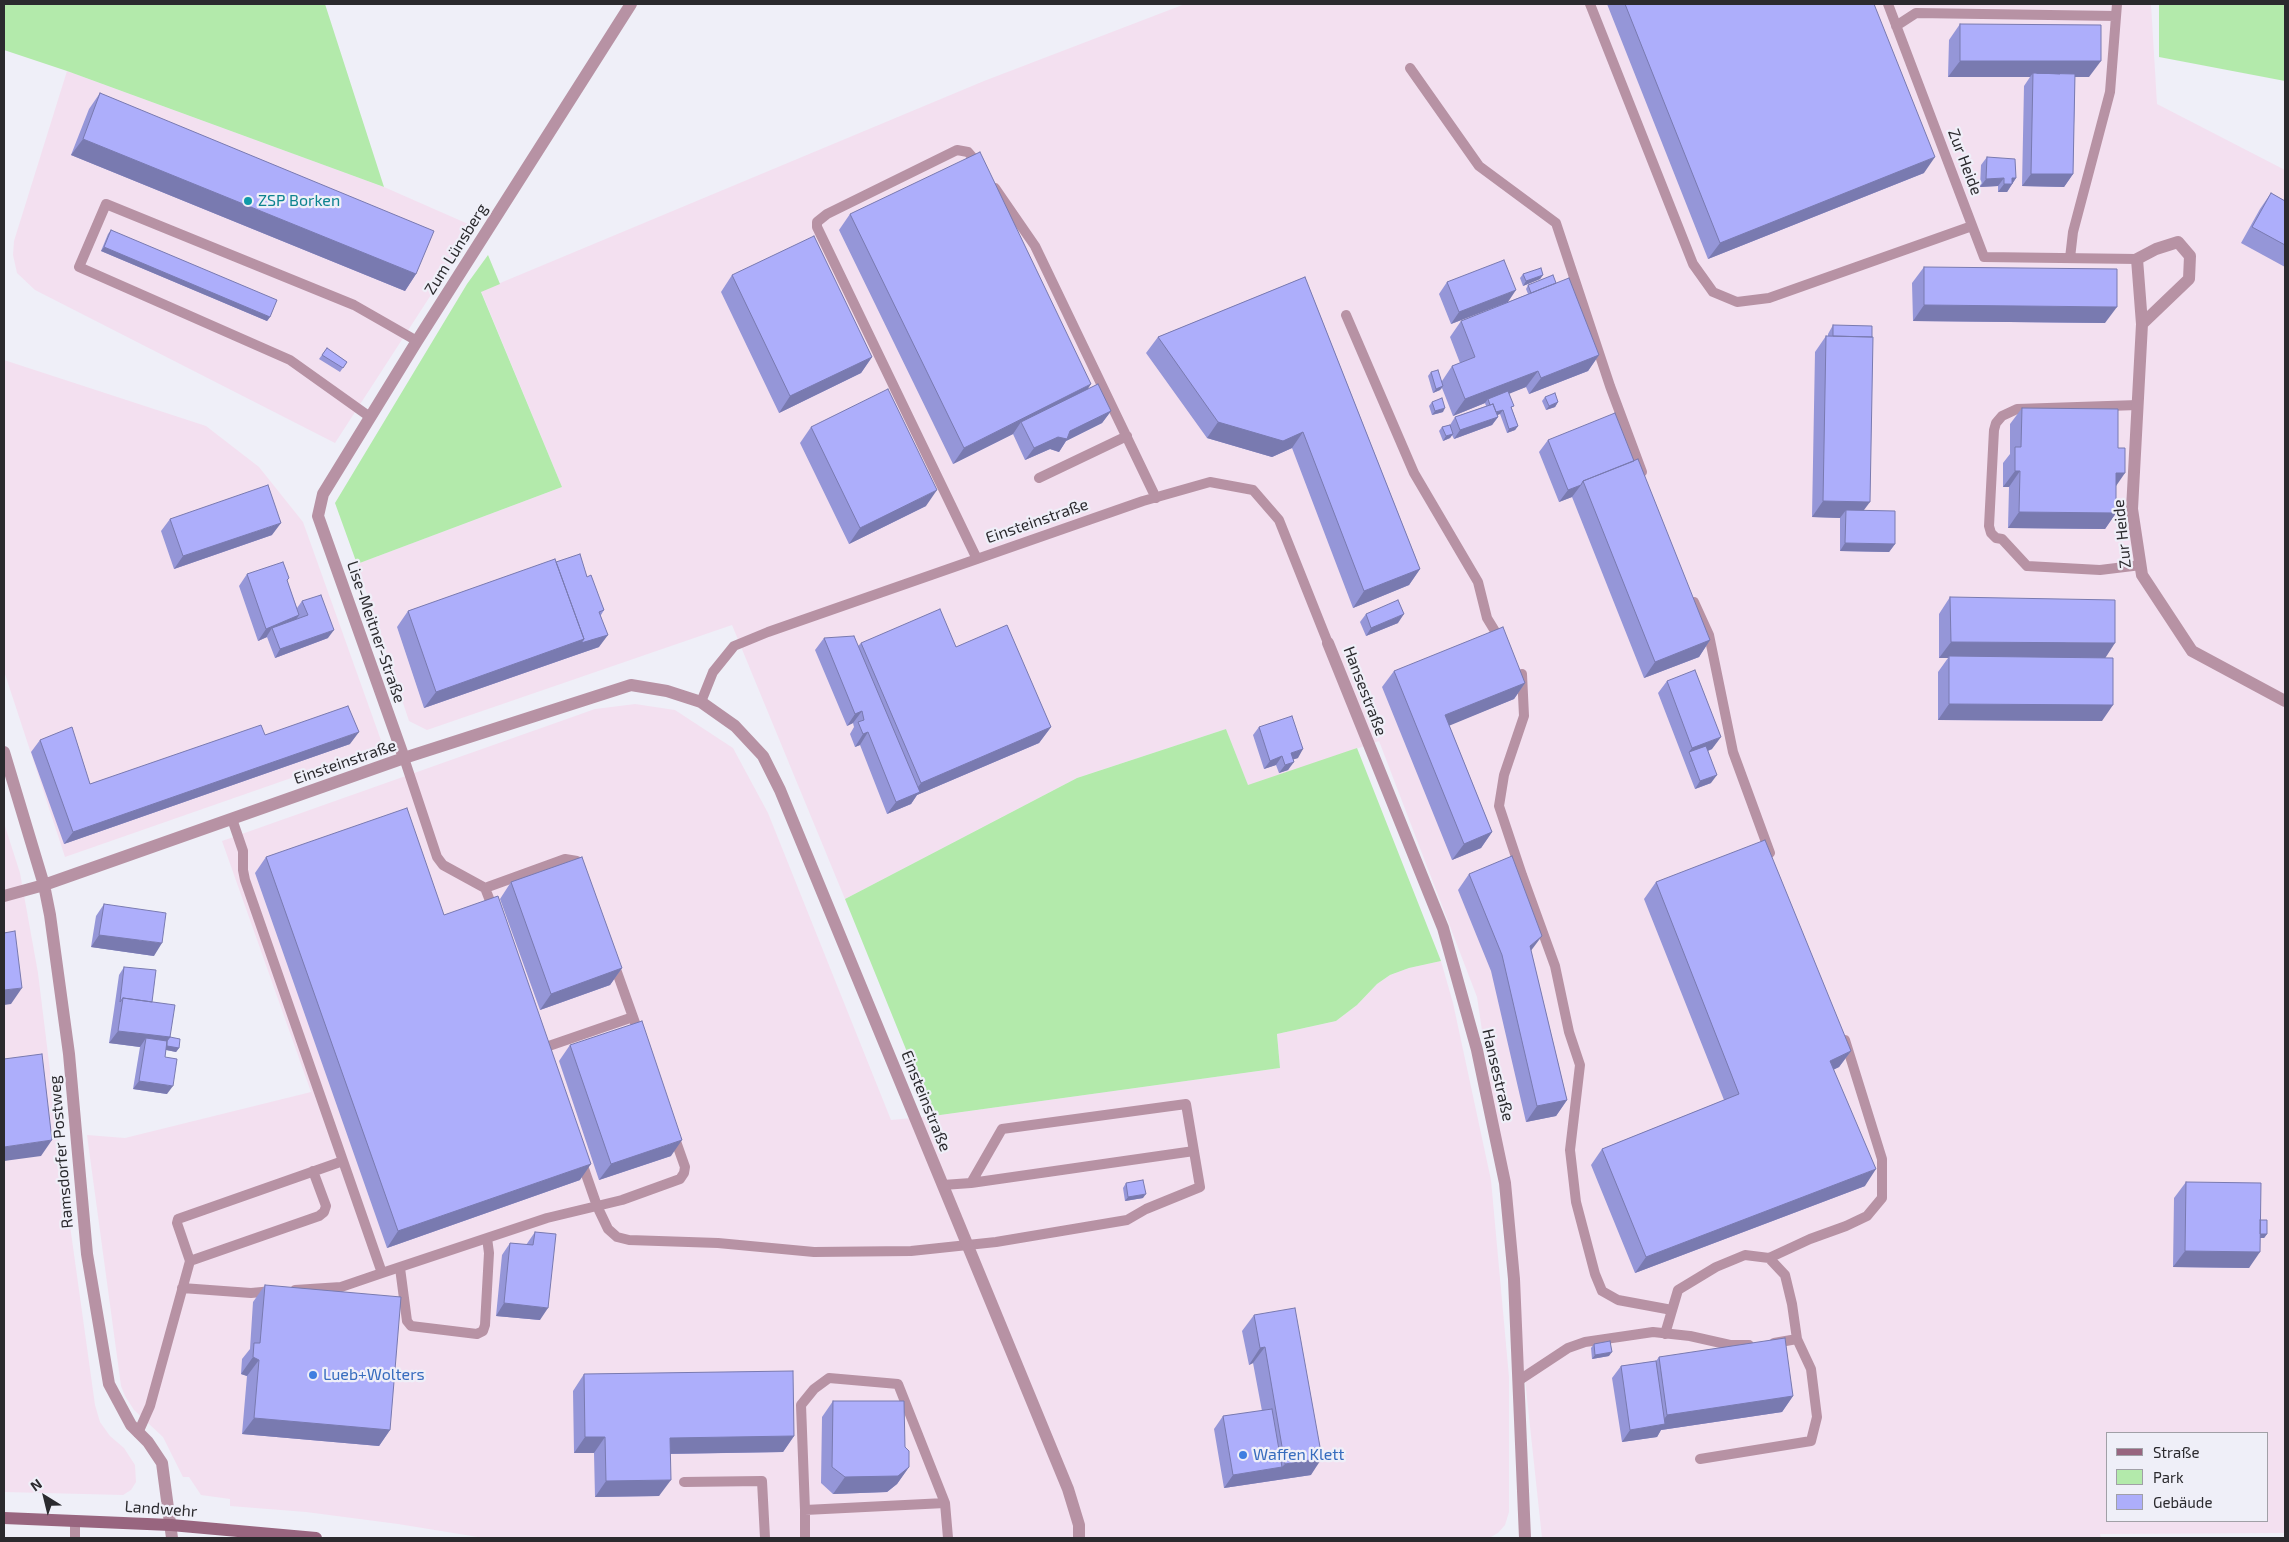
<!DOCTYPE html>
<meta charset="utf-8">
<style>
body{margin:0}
#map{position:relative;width:2289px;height:1542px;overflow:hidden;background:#efeff8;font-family:"Exo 2",sans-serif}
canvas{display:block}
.frame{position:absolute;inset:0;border:5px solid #2b2a2e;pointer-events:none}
.legend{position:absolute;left:2106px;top:1432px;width:162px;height:90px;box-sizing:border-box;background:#efeff8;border:1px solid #a1a0a7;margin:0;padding:6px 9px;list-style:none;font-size:15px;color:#2b2a2e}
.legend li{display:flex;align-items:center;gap:10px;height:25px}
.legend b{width:25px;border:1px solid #a1a0a7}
.north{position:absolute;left:20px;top:1472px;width:50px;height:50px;-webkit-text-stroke:4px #efeff8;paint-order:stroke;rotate:324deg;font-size:14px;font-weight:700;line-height:20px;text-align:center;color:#2b2a2e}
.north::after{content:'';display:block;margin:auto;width:18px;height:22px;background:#2b2a2e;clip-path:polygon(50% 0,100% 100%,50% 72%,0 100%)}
</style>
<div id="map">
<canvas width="2289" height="1542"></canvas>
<div class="frame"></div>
<ul class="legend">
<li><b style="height:6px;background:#98657f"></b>Straße</li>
<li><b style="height:14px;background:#b3eaab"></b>Park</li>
<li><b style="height:14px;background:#adaefb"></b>Gebäude</li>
</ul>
<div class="north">N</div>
</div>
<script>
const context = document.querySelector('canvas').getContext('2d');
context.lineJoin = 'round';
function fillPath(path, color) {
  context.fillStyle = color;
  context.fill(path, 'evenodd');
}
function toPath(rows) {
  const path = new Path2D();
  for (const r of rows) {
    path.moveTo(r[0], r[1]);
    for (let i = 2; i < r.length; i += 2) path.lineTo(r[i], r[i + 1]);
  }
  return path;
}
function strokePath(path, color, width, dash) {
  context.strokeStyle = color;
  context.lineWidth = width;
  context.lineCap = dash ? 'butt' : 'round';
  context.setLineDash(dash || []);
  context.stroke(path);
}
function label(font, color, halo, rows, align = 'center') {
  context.font = font + ' "Exo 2",sans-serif';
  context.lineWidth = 4.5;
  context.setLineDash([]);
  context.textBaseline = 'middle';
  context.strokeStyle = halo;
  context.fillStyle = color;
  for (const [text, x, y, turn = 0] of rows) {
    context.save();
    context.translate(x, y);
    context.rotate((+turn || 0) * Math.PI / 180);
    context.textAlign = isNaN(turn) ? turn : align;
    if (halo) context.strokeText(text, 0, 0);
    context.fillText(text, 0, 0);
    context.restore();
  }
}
fillPath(toPath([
 [1185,4,2151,4,2157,104,2285,170,2285,1533,2100,1534,2101,1538,1542,1538,1502,1165,1477,997,1379,741,1248,786,1226,729,1077,778,845,899,732,625,427,730,409,721,357,564,562,487,481,291,984,81],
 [2108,1433,2268,1433,2268,1521,2108,1521],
 [67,71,384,187,475,227,335,443,35,290,17,273,13,255,14,241],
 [4,360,206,426,259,467,303,522,383,746,65,857,4,671],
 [635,704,675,710,733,748,768,813,891,1120,933,1116,1280,1068,1277,1034,1336,1021,1357,1005,1377,984,1390,975,1409,968,1441,961,1453,1003,1491,1180,1509,1377,1509,1512,1505,1525,1498,1533,1491,1537,1411,1538,484,1538,398,1524,306,1512,230,1506,230,1499,201,1495,189,1477,183,1477,163,1437,134,1410,125,1396,121,1386,87,1135,125,1138,311,1092,222,841,595,709],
 [4,823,20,873,38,973,62,1168,95,1405,100,1422,110,1436,124,1448,135,1465,136,1482,131,1490,123,1495,4,1492]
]), '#f3e0f0');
fillPath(toPath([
 [4,4,325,4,384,187,67,71,4,50],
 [2159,4,2285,4,2285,81,2159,57],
 [488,255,500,284,481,292,562,487,357,564,335,503,467,284],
 [1226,729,1248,785,1357,748,1441,961,1409,968,1390,975,1377,984,1357,1005,1336,1021,1277,1034,1280,1068,933,1116,845,899,1077,778]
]), '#b3eaab');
strokePath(toPath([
 [1590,4,1693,264,1713,292,1737,302,1769,298,1972,226],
 [1888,4,1984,257,2137,259],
 [1896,26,1916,13,2116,16],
 [1410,68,1479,166,1556,223,1610,386,1642,472],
 [995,188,1035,246,1156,498],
 [2070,258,2073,232,2110,92,2117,4],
 [1346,315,1414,473,1478,582,1487,618,1501,641],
 [2138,405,2017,409,2002,416,1996,423,1994,430,1989,526,1991,533,1996,538,2002,539,2027,566,2100,570,2141,565],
 [370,417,290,360,79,267,106,204,354,305,417,341],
 [1039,478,1127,436],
 [977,559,817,227,817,222,827,214,957,150,968,152,980,166],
 [1694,602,1709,635,1733,752,1770,853],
 [1522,674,1524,716,1504,775,1499,806,1522,875,1555,966,1569,1032,1580,1065,1570,1150,1576,1202,1595,1274,1602,1291,1618,1300,1672,1310],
 [701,702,713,672,734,646,768,632,1143,501,1210,482,1253,490,1279,520,1328,643],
 [404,758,437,857,443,865,485,888],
 [494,911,485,888,565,859,577,861,581,869],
 [613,961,639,1034],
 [543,1048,633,1017],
 [581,1160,597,1206,608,1229,617,1237,629,1240,718,1243,814,1252,911,1251,996,1242,1127,1220,1146,1209,1200,1187,1186,1104,1002,1129,971,1183,943,1185],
 [971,1183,1194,1151],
 [487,1238,547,1218,622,1200,680,1179,684,1173,685,1167,673,1133],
 [1769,1258,1810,1239,1846,1226,1867,1216,1882,1198,1882,1159,1845,1040],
 [190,1261,319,1216,324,1212,326,1206,313,1171],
 [382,1273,487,1238,489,1253,485,1325,483,1331,477,1334,411,1326,407,1321,400,1268],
 [182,1288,251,1293,273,1291],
 [295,1290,341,1287,382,1273,343,1161],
 [1665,1334,1678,1290,1716,1267,1745,1255,1769,1258,1785,1275,1792,1304,1797,1339],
 [1518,1381,1568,1348,1585,1342,1653,1332,1690,1336,1730,1345,1749,1345],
 [138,1433,150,1406,190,1261,177,1223,178,1219,343,1161,245,880,243,870,243,851,232,819],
 [1700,1459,1811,1441,1817,1417,1811,1369,1797,1339,1774,1343],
 [684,1482,762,1481,765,1538],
 [805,1510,801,1405,814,1389,829,1378,898,1384,945,1503],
 [75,1538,75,1521],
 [805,1538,805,1510,945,1503,948,1538]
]), '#b792a4', 10);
strokePath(toPath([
 [2142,324,2189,279,2190,256,2178,242,2156,249,2137,259,2142,324,2132,509,2142,575,2192,651,2285,701],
 [1328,643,1443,928,1477,1050,1505,1183,1514,1279,1525,1538],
 [4,752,44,885,50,915,69,1054,87,1254,109,1384,131,1425,148,1442,162,1463,172,1538],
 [404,758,318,516,323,494,417,341,631,4],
 [4,896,44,885,404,758,631,685,667,691,701,702,735,726,763,756,780,790,1068,1489,1079,1525,1079,1538]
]), '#b792a4', 12);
strokePath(toPath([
 [4,1518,171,1525,316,1538]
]), '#98657f', 12);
fillPath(toPath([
 [1607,4,1874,4,1924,173,1708,259],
 [1960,24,2089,77,2075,77,2073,174,2064,187,2022,186,2024,86,2030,77,1948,77,1949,40],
 [100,93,416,274,405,291,71,155,89,109],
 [1987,157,2016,178,2007,192,1998,192,1998,186,1980,187,1981,165],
 [2271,193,2285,201,2285,267,2241,243,2260,209],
 [850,214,1088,389,1111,411,1102,423,1066,441,1059,452,1050,449,1025,460,1013,434,953,464,839,230],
 [111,230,270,317,267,321,101,251,108,234],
 [1924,267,2105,323,1913,321,1912,283],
 [1523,274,1543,275,1540,279,1523,286,1520,278],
 [732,275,872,357,861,373,779,413,721,292],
 [1305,277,1420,569,1409,585,1353,608,1292,448,1272,457,1207,438,1146,353,1158,337],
 [1447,282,1508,302,1451,324,1439,294],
 [1556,283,1599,355,1588,371,1529,394,1526,387,1509,393,1512,409,1518,426,1515,430,1507,433,1500,414,1497,415,1498,417,1492,425,1454,439,1452,435,1450,438,1443,441,1439,431,1442,427,1450,425,1455,417,1486,406,1485,403,1453,416,1442,388,1440,390,1433,393,1428,376,1431,372,1442,381,1452,366,1460,363,1450,337,1461,321,1528,294,1526,289,1528,285],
 [1833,325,1864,510,1895,544,1889,552,1840,551,1840,518,1812,517,1815,352,1826,336,1828,336,1828,334],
 [327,348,347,362,340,372,319,359],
 [1545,397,1558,402,1555,407,1546,410,1542,401],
 [1432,402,1443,412,1432,415,1429,406],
 [2022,408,2116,486,2116,513,2105,529,2008,528,2009,487,2003,487,2003,463,2010,454,2010,424],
 [811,427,926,506,849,544,800,443],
 [1548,440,1634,461,1710,640,1699,657,1644,678,1572,497,1559,502,1539,452],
 [170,519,272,535,174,569,161,531],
 [556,562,587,577,604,610,601,615,599,647,573,656,424,708,397,627,408,611],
 [247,574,289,578,287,581,297,608,302,601,328,638,275,658,267,637,258,641,239,586],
 [1950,597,2105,658,2102,721,1938,720,1938,672,1948,658,1939,658,1939,614],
 [1366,614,1398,623,1366,636,1360,622],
 [824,638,858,646,861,643,956,647,1051,727,1039,743,917,795,911,804,887,814,860,745,855,747,850,734,854,727,853,723,847,726,815,650],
 [1394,671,1525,683,1514,699,1449,725,1492,832,1481,848,1452,860,1382,687],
 [1667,681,1712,749,1708,751,1711,783,1695,789,1658,693],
 [1259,727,1298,758,1293,759,1288,770,1279,773,1276,765,1264,769,1253,735],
 [265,735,350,744,64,844,31,752,40,740,90,784],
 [266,857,444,915,580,1180,387,1248,255,873],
 [1469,874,1531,951,1567,1100,1556,1116,1526,1122,1491,971,1458,890],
 [511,882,622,968,610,985,540,1010,500,899],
 [1656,882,1851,1051,1839,1067,1833,1070,1865,1186,1635,1273,1591,1165,1602,1149,1724,1100,1644,899],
 [104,904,154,956,91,947,96,916],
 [124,967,152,1002,170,1037,179,1048,176,1052,166,1050,165,1057,167,1094,133,1089,140,1047,109,1043,114,1010,119,975],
 [570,1045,671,1156,599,1180,559,1061],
 [2186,1182,2260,1220,2267,1234,2264,1238,2260,1238,2249,1268,2173,1267,2174,1198],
 [1126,1183,1143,1198,1125,1201,1123,1188],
 [535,1232,540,1320,496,1316,502,1255,510,1243,526,1245],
 [265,1285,390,1430,379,1446,242,1434,247,1376,241,1374,242,1359,250,1349,253,1302],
 [1254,1315,1311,1475,1224,1488,1214,1429,1223,1416,1262,1411,1253,1363,1249,1365,1242,1331],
 [1594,1344,1609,1356,1592,1359,1591,1348],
 [1659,1357,1793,1396,1782,1412,1661,1430,1657,1437,1622,1442,1612,1378,1621,1366,1656,1361],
 [584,1374,794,1436,783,1452,670,1454,659,1496,595,1497,594,1453,574,1453,573,1391],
 [833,1401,905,1447,909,1467,897,1484,887,1492,833,1494,821,1483,822,1417]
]), '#9596d8');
fillPath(toPath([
 [1960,61,2101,61,2089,77,2037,77,2033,73,2030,77,1948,77],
 [83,139,416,274,405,291,71,155],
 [1935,157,1924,173,1708,259,1720,243],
 [2031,174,2073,174,2064,187,2022,186],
 [2004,178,1998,186,1980,187,1986,179],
 [2012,178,2016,178,2007,192,1998,192,2004,184],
 [104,247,270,317,267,321,101,251],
 [1543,275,1540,279,1523,286,1526,281],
 [1516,290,1508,302,1451,324,1459,312],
 [1924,305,2117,307,2105,323,1913,321],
 [1599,355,1588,371,1529,394,1541,378],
 [872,357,861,373,779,413,790,396],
 [1538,371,1526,387,1489,402,1488,399,1485,403,1453,416,1465,399],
 [1091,384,1080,401,1021,422,1013,434,953,464,964,448],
 [1443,386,1440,390,1433,393,1436,389],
 [1558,402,1555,407,1546,410,1549,406],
 [1445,408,1443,412,1432,415,1435,411],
 [1503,410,1500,414,1490,418,1492,414],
 [1111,411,1102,423,1066,441,1059,452,1050,449,1025,460,1034,448],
 [1498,417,1492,425,1454,439,1460,430],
 [1218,422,1303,432,1292,448,1272,457,1207,438],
 [1518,426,1515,430,1507,433,1509,429],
 [1453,434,1450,438,1443,441,1446,436],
 [2015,471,2020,471,2009,487,2003,487],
 [2116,473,2125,473,2114,489],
 [1581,485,1572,497,1559,502,1568,490],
 [937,490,926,506,849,544,860,528],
 [1823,501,1870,502,1858,518,1846,510,1840,518,1812,517],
 [2019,512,2116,513,2105,529,2008,528],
 [281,523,272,535,174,569,183,556],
 [1845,543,1895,544,1889,552,1840,551],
 [1420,569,1409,585,1353,608,1364,591],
 [1404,614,1398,623,1366,636,1371,628],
 [299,615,291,628,272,628,267,636,267,637,258,641,266,629],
 [334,630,328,638,275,658,280,649],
 [608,635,599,647,573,656,424,708,436,692,584,639],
 [1710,640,1699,657,1644,678,1655,662],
 [1951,642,2115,643,2104,660,1949,656,1948,658,1939,658],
 [1525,683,1514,699,1434,732,1445,715],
 [1949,704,2113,705,2102,721,1938,720],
 [862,711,853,723,847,726,855,714],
 [1051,727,1039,743,917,795,911,804,887,814,896,802,912,795,921,783],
 [359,732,350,744,64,844,73,832],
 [868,732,860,745,855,747,863,734],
 [1721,737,1712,749,1691,757,1689,752,1692,748],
 [1303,749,1298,758,1286,762,1291,753],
 [1282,756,1276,765,1264,769,1270,761],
 [1294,762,1288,770,1279,773,1285,765],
 [1717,775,1711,783,1695,789,1700,781],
 [1492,832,1481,848,1452,860,1464,844],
 [99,935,162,943,154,956,91,947],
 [1542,936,1530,952,1530,946],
 [622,968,610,985,540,1010,551,994],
 [22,988,11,1004,4,1005,4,990],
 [118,1031,170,1037,179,1048,176,1052,162,1049,146,1038,140,1047,109,1043],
 [1851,1051,1839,1067,1818,1077,1830,1061],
 [139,1081,173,1086,167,1094,133,1089],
 [1567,1100,1556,1116,1526,1122,1537,1106],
 [52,1140,41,1156,4,1161,4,1147],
 [682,1140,671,1156,599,1180,611,1164],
 [591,1164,580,1180,387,1248,398,1231],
 [1876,1169,1865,1186,1635,1273,1646,1257],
 [1146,1194,1143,1198,1125,1201,1128,1197],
 [2252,1234,2267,1234,2264,1238,2249,1238],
 [2185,1251,2260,1252,2249,1268,2173,1267],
 [504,1303,548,1308,540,1320,496,1316],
 [1265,1347,1253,1363,1249,1365,1260,1348],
 [1612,1352,1609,1356,1592,1359,1595,1355],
 [253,1357,259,1360,247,1376,241,1374],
 [1793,1396,1782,1412,1661,1430,1657,1437,1622,1442,1630,1430,1660,1425,1667,1415],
 [254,1418,390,1430,379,1446,242,1434],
 [794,1436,783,1452,659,1454,670,1438],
 [585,1437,605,1437,594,1453,574,1453],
 [1322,1458,1311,1475,1224,1488,1233,1475,1282,1467,1285,1464],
 [909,1467,897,1484,887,1492,833,1494,845,1477],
 [671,1480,659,1496,595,1497,606,1481]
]), '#797ab0');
const building = toPath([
 [1625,4,1874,4,1935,157,1720,243,1625,4],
 [1960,24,2101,25,2101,61,1960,61,1960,24],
 [2033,73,2075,74,2073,174,2031,174,2033,73],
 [2037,73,2060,73,2060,74,2037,73],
 [100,93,434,231,416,274,83,139,100,93],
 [980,152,1091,384,964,448,850,214,980,152],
 [1987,157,2015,159,2016,178,2012,178,2012,184,2004,184,2004,178,1986,179,1987,157],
 [2271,193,2285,201,2285,245,2252,227,2271,193],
 [111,230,277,300,270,317,104,247,111,230],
 [814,236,872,357,790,396,732,275,814,236],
 [1504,260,1516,290,1459,312,1447,282,1504,260],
 [1924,267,2117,269,2117,307,1924,305,1924,267],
 [1541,268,1543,275,1526,281,1523,274,1541,268],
 [1553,275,1556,283,1531,293,1528,285,1553,275],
 [1305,277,1420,569,1364,591,1303,432,1283,441,1218,422,1158,337,1305,277],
 [1569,278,1599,355,1541,378,1538,371,1465,399,1452,366,1475,357,1461,321,1569,278],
 [1833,325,1872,326,1872,337,1833,336,1833,325],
 [1826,336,1873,337,1870,502,1823,501,1826,336],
 [327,348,347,362,343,368,322,355,327,348],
 [1438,370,1443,386,1436,389,1431,372,1438,370],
 [1098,384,1111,411,1070,431,1067,439,1058,437,1034,448,1021,422,1098,384],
 [888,389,937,490,860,528,811,427,888,389],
 [1508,391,1514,406,1511,407,1518,426,1509,429,1503,410,1496,412,1493,404,1490,405,1488,399,1508,391],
 [1555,393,1558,402,1549,406,1545,397,1555,393],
 [1442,398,1445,408,1435,411,1432,402,1442,398],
 [1493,404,1498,417,1460,430,1455,417,1493,404],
 [2022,408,2118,409,2118,448,2125,448,2125,473,2116,473,2116,513,2019,512,2020,471,2015,471,2015,447,2021,447,2022,408],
 [1615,413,1634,461,1583,481,1581,485,1568,490,1548,440,1615,413],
 [1450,425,1453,434,1446,436,1442,427,1450,425],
 [1638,459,1710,640,1655,662,1583,481,1638,459],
 [268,485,281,523,183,556,170,519,268,485],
 [1846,510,1895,511,1895,544,1845,543,1846,510],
 [580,554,587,577,591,575,604,610,599,612,608,635,581,643,584,639,556,562,580,554],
 [555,559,584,639,436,692,408,611,555,559],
 [283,562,289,578,287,580,299,615,266,629,247,574,283,562],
 [321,595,334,630,280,649,272,628,308,615,302,601,321,595],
 [1950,597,2115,600,2115,643,1951,642,1950,597],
 [1398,600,1404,614,1371,628,1366,614,1398,600],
 [940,609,956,647,1007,625,1051,727,921,783,861,643,940,609],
 [1503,627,1525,683,1445,715,1492,832,1464,844,1394,671,1503,627],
 [854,636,920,792,896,802,868,732,863,734,858,722,864,720,862,711,855,714,824,638,854,636],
 [1949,656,2113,658,2113,705,1949,704,1949,656],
 [1695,670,1721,737,1692,748,1667,681,1695,670],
 [348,706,359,732,73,832,40,740,72,727,90,784,261,725,265,735,348,706],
 [1292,716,1303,749,1291,753,1294,762,1285,765,1282,756,1270,761,1259,727,1292,716],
 [1706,746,1717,775,1700,781,1689,752,1706,746],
 [407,808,444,915,498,896,591,1164,398,1231,266,857,407,808],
 [1765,840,1851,1051,1830,1061,1876,1169,1646,1257,1602,1149,1739,1094,1656,882,1765,840],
 [1512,856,1542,936,1530,946,1567,1100,1537,1106,1502,955,1469,874,1512,856],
 [582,857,622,968,551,994,511,882,582,857],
 [104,904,166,913,162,943,99,935,104,904],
 [15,931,22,988,4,990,4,933,15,931],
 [124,967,156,970,152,1002,123,998,120,1002,124,967],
 [123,998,175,1005,170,1037,118,1031,123,998],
 [642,1021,682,1140,611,1164,570,1045,642,1021],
 [170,1037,180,1039,179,1048,167,1046,167,1041,170,1037],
 [146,1038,167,1041,165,1057,177,1059,173,1086,139,1081,146,1038],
 [42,1054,52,1140,4,1147,4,1059,42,1054],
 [1143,1180,1146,1194,1128,1197,1126,1183,1143,1180],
 [2186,1182,2261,1183,2260,1252,2185,1251,2186,1182],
 [2260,1220,2267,1220,2267,1234,2260,1234,2260,1220],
 [535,1232,556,1234,548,1308,504,1303,510,1243,533,1245,535,1232],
 [265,1285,401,1297,390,1430,254,1418,259,1360,253,1357,254,1343,260,1343,265,1285],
 [1295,1308,1322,1458,1285,1464,1265,1347,1260,1348,1254,1315,1295,1308],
 [1785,1338,1793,1396,1667,1415,1659,1357,1785,1338],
 [1610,1341,1612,1352,1595,1355,1594,1344,1610,1341],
 [1656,1361,1665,1424,1630,1430,1621,1366,1656,1361],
 [793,1371,794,1436,670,1438,671,1480,606,1481,605,1437,585,1437,584,1374,793,1371],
 [833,1401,904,1401,905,1447,909,1451,909,1467,898,1476,845,1477,832,1467,833,1401],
 [1272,1409,1282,1467,1233,1475,1223,1416,1272,1409]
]);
fillPath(building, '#adaefb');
strokePath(building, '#797ab0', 1);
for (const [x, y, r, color] of [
 [248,201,5,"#0f9aa8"],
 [313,1375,5,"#3f7fe0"],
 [1243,1455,5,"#3f7fe0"]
]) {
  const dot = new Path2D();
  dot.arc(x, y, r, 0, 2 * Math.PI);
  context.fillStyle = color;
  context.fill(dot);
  strokePath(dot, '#efeff8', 2);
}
label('16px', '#2b2a2e', '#efeff8', [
 ["Zur Heide",1965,162,69],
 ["Zum Lünsberg",456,249,-58],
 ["Einsteinstraße",1037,521,-19],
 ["Zur Heide",2122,534,-96],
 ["Lise-Meitner-Straße",376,632,71],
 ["Hansestraße",1365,691,69],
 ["Einsteinstraße",345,762,-19],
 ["Hansestraße",1498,1075,77],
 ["Einsteinstraße",926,1101,68],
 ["Ramsdorfer Postweg",61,1152,-95],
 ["Landwehr",161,1509,4]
]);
label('16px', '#0d838f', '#efeff8', [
 ["ZSP Borken",258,201]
], 'left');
label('16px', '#366cbe', '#efeff8', [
 ["Lueb+Wolters",323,1375],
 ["Waffen Klett",1253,1455]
], 'left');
</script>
